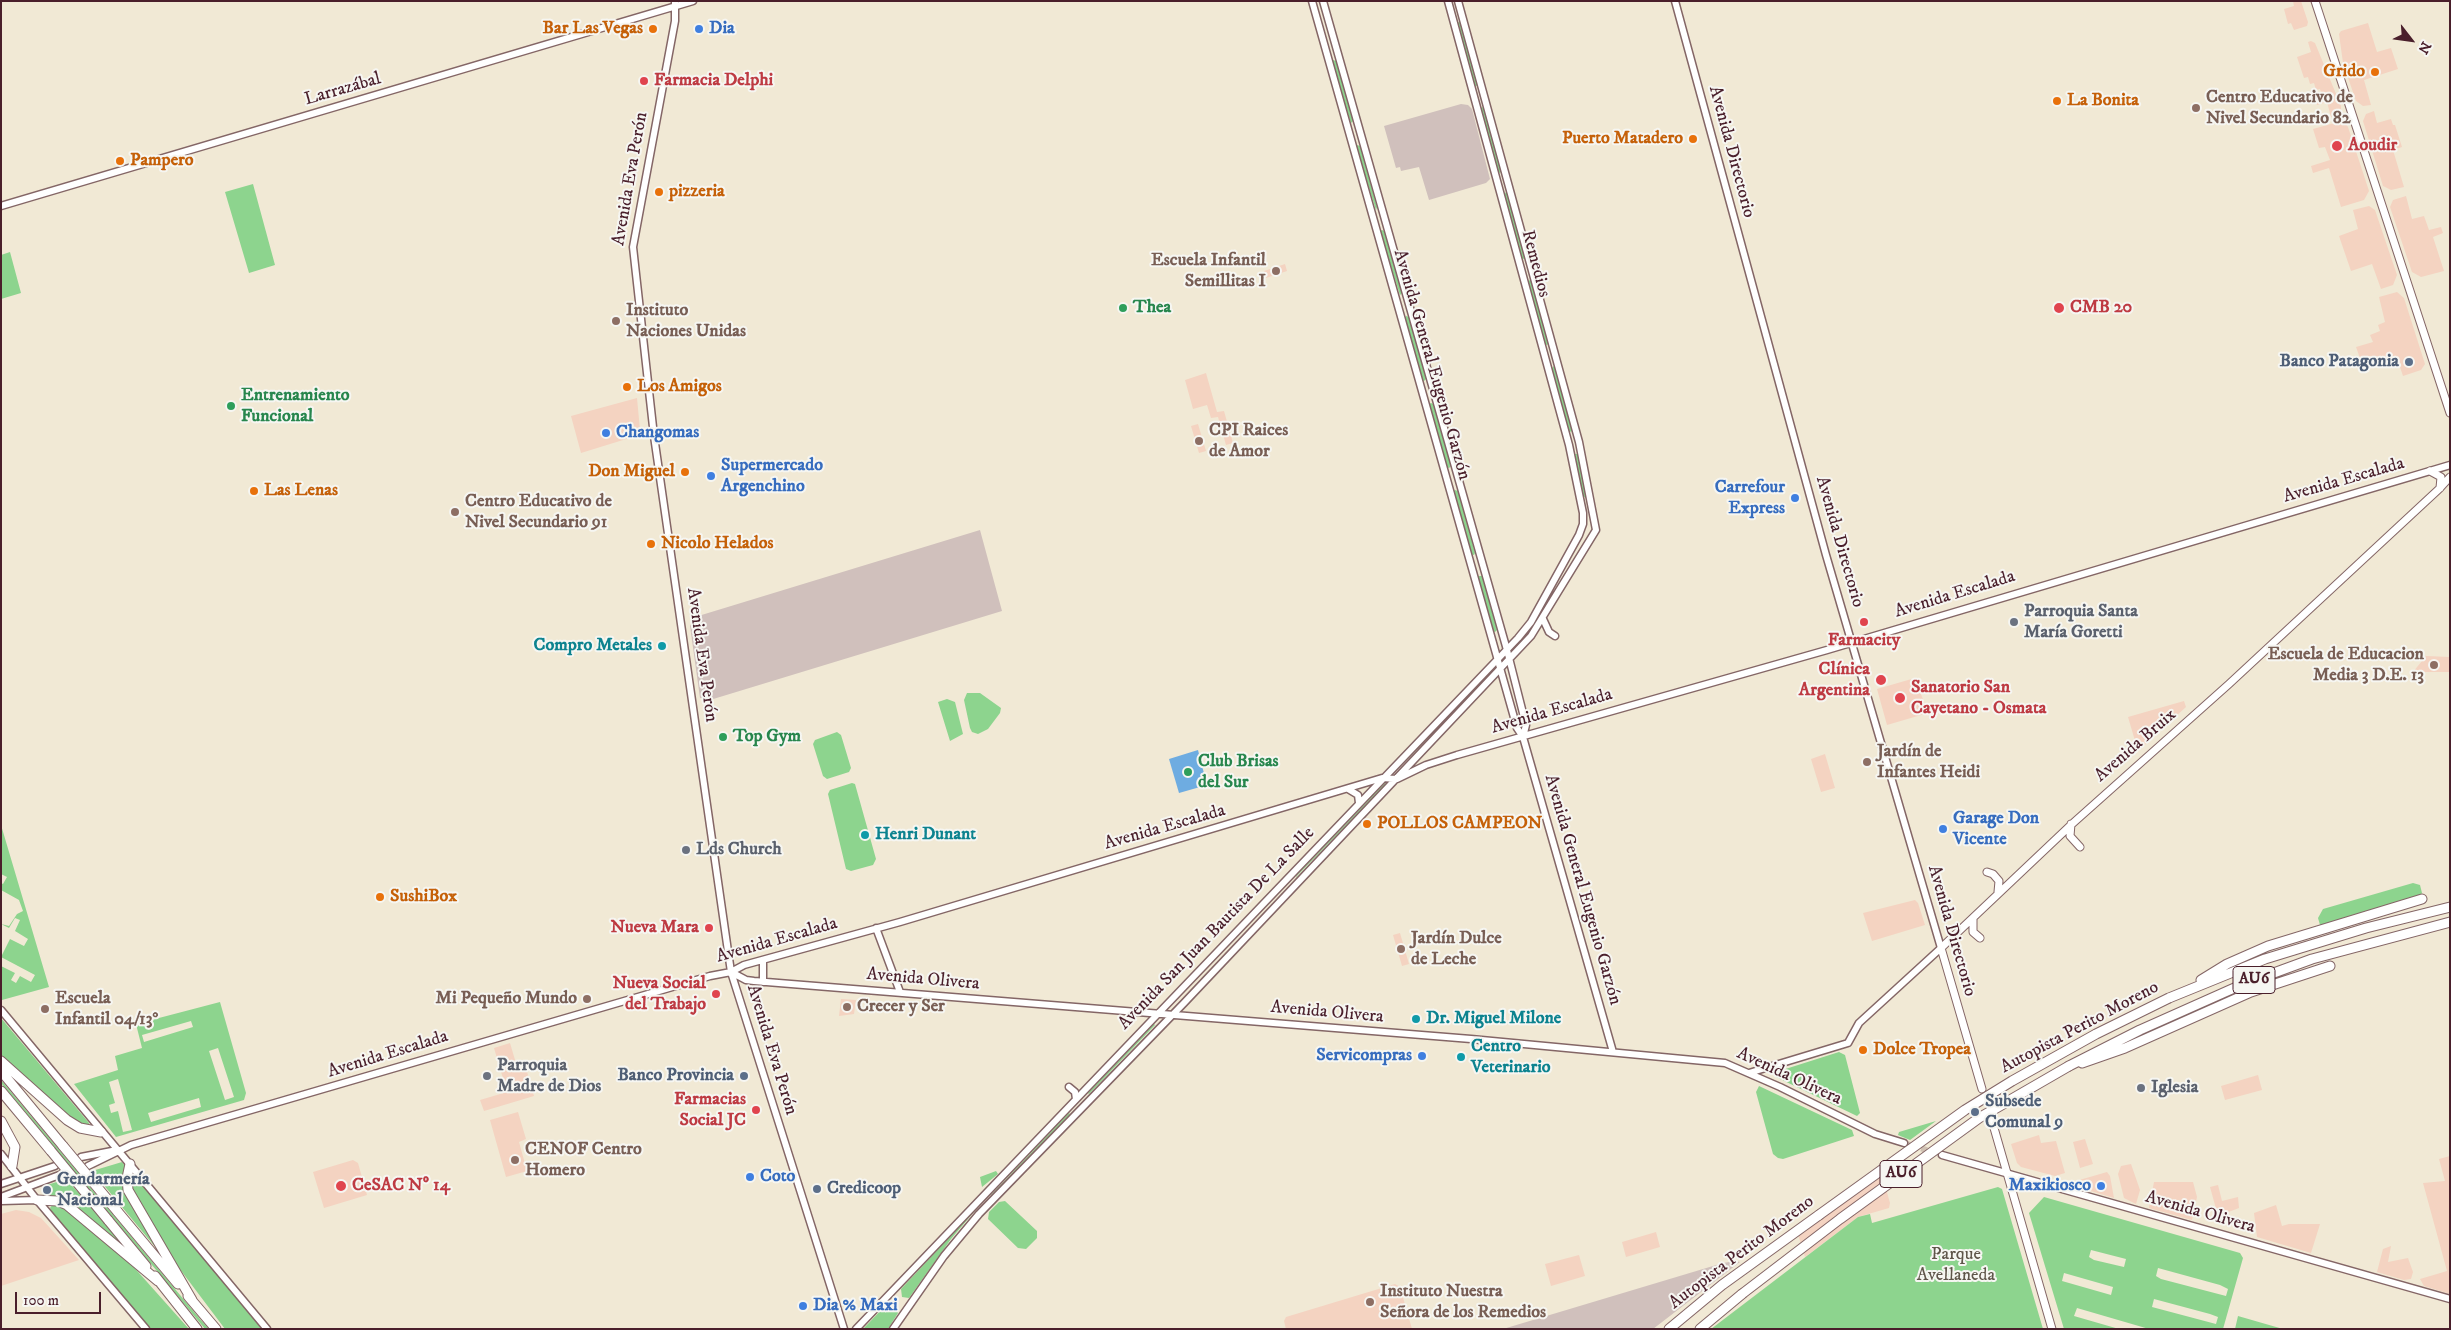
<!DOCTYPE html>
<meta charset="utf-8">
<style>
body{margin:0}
#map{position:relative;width:2451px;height:1330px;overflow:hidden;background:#f1e9d5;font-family:"IM FELL DW Pica",serif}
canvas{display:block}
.frame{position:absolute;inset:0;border:2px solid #4a1f2b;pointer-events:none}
.north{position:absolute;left:2386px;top:15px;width:50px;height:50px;-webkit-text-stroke:4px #f6f6f2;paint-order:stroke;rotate:120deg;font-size:14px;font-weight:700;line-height:20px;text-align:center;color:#4a1f2b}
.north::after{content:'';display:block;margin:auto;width:18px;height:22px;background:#4a1f2b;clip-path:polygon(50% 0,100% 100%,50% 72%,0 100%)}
.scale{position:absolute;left:15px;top:1292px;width:86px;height:22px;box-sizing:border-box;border:2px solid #4a1f2b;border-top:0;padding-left:6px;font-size:15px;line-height:18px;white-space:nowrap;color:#4a1f2b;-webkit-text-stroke:4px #f6f6f2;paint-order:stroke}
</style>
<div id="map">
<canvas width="2451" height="1330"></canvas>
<div class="frame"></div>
<div class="north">N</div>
<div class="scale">100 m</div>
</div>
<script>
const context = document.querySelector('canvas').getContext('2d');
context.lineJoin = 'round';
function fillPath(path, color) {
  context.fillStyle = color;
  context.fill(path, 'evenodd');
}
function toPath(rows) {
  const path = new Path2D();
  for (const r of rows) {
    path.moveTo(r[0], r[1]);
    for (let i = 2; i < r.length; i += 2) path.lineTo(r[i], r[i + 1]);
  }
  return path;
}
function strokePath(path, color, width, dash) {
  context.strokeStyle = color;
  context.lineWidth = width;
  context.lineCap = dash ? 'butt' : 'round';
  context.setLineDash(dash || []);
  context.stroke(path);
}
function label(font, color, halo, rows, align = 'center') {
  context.font = font + ' "IM FELL DW Pica",serif';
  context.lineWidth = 4;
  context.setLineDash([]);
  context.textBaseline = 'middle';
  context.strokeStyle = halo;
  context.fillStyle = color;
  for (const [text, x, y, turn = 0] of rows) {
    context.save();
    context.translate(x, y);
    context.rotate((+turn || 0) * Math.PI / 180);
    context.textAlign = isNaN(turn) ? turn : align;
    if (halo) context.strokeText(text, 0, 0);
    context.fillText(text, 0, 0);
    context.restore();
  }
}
fillPath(toPath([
 [2293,1,2301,1,2308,22,2307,26,2294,30,2291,23,2288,24,2284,9,2294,6],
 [2368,23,2377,52,2391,48,2398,69,2364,80,2371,105,2363,106,2356,101,2343,63,2339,34,2341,31],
 [2311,41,2315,43,2341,106,2341,111,2337,115,2331,117,2327,102,2317,105,2315,98,2322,96,2320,89,2316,90,2314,83,2310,84,2308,77,2304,78,2297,57,2311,52,2308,42],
 [2374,111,2377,123,2391,119,2393,125,2395,125,2402,147,2393,150,2404,187,2391,190,2383,186,2363,121,2366,114],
 [2338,122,2344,122,2348,127,2369,191,2364,200,2341,207,2329,168,2313,173,2311,166,2330,160,2325,147,2319,148,2313,129],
 [2406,196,2412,219,2424,216,2429,230,2441,227,2443,233,2433,237,2444,271,2421,277,2412,272,2390,207,2393,200],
 [2369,206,2375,210,2397,275,2393,285,2381,289,2372,264,2351,271,2339,236,2358,229,2353,210],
 [1285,264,1287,271,1266,278,1264,271],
 [2397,292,2404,298,2425,364,2421,370,2403,376,2397,358,2375,365,2372,358,2361,361,2356,347,2373,342,2370,335,2380,331,2378,325,2385,322,2379,297],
 [1206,373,1217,412,1224,411,1233,443,1226,445,1218,417,1211,418,1207,405,1193,409,1185,380],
 [637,398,640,430,636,436,581,453,571,416],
 [1198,424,1206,451,1199,453,1191,426],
 [2426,656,2450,657,2450,672,2413,672],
 [1915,678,1928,713,1887,725,1877,689],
 [2184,701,2186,707,2138,751,2128,717],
 [1825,754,1835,788,1821,792,1811,759],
 [1915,900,1918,903,1925,925,1872,941,1863,913],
 [1400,933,1409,964,1402,966,1393,935],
 [841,999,856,1000,854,1014,839,1016],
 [510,1043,518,1070,526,1068,534,1096,484,1111,480,1100,507,1092,494,1048],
 [2258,1075,2262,1090,2225,1100,2221,1086],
 [518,1112,526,1139,519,1142,527,1171,506,1177,490,1120],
 [2039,1135,2041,1143,2056,1141,2065,1173,2055,1176,2021,1167,2017,1163,2011,1144],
 [2085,1139,2093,1164,2080,1168,2073,1142],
 [2450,1156,2450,1294,2424,1286,2420,1279,2447,1271,2423,1183,2445,1181,2439,1159],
 [353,1160,358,1163,367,1195,324,1208,313,1172],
 [2131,1164,2140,1190,2136,1204,2124,1198,2118,1174,2121,1166],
 [1880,1167,1890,1203,1889,1208,1858,1217,1805,1257,1797,1231,1798,1224],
 [2107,1172,2110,1176,2114,1198,2074,1186,2076,1181],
 [2154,1182,2193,1182,2197,1197,2192,1220,2149,1208],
 [2218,1185,2222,1201,2238,1197,2239,1208,2218,1216,2210,1187],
 [2276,1205,2282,1226,2289,1224,2320,1224,2311,1253,2257,1237,2254,1213],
 [16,1210,29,1212,41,1218,79,1260,1,1286,1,1214],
 [1656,1232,1660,1247,1626,1257,1622,1242],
 [2391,1246,2388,1262,2408,1258,2413,1272,2411,1279,2404,1280,2377,1272,2383,1249],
 [1579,1255,1585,1276,1551,1286,1545,1264],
 [1395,1284,1400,1287,1412,1329,1286,1329,1284,1321,1286,1317]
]), '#f4d3c1');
fillPath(toPath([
 [1461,104,1468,105,1472,109,1490,179,1486,183,1429,200,1419,167,1401,171,1400,167,1396,168,1384,126],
 [980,530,1002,611,710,700,700,698,690,626,695,617],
 [1736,1261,1740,1262,1653,1329,1503,1329,1723,1263]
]), '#d0c0bc');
fillPath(toPath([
 [1459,22,1461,23,1478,85,1476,86,1473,85,1457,23],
 [1333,60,1336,61,1353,121,1351,123,1331,61],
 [1482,107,1485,109,1502,170,1500,173,1497,171,1480,110],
 [1357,145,1360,146,1377,207,1376,210,1356,146],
 [253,184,275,265,249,273,225,192],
 [1506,192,1509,195,1525,258,1524,259,1521,258,1504,195],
 [1382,230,1384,231,1402,293,1400,295,1380,231],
 [10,252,21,293,1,299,1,255],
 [1530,280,1533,282,1549,343,1547,345,1544,344,1527,282],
 [1406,316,1409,317,1426,379,1424,381,1421,380,1404,319],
 [1554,366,1573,429,1571,432,1568,430,1551,369],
 [1431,403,1433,404,1451,466,1449,468,1446,467,1429,404],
 [1575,454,1578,454,1588,497,1586,498,1583,496],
 [1455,490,1458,491,1475,553,1474,555,1470,554,1453,492],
 [1479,576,1482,576,1497,630,1495,632,1492,631,1477,578],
 [1492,672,1493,673,1402,765],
 [967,693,980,693,1001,708,1000,713,988,729,978,734,972,732,970,728,964,700],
 [947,699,955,702,963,734,950,741,938,702],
 [837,732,841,735,851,768,849,772,827,779,823,776,813,744,815,740],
 [852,783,855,784,876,859,873,865,851,871,846,869,828,794,830,790],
 [1385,783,1386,784,1296,877,1296,876],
 [1,825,49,987,2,1000,1,966,15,973,11,980,16,983,20,976,31,982,35,975,1,957,10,939,24,946,28,939,15,931,20,920,15,918,9,928,1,924,9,926,17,914,23,911,19,900,1,890,1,883,3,884,7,877,1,874],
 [2413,883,2420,885,2422,893,2418,898,2320,925,2318,918,2323,909],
 [220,1002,246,1093,244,1100,116,1137,74,1084,118,1070,115,1056,142,1048,136,1024],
 [191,1021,193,1027,144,1042,142,1035],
 [218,1048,234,1097,225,1100,209,1051],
 [118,1079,132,1130,123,1132,118,1111,111,1113,109,1105,115,1103,109,1082],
 [199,1098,201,1107,151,1122,148,1113],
 [1,1018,89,1123,89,1126,82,1128,1,1057],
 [1154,1024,1155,1025,1089,1094,1088,1093],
 [1839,1052,1845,1055,1860,1113,1857,1116,1776,1077,1776,1072],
 [1,1080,200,1319,209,1329,205,1329,1,1083],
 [1759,1086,1852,1130,1854,1136,1783,1159,1778,1158,1773,1154,1756,1092],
 [1069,1113,1070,1114,991,1196,991,1195],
 [1936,1121,1910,1140,1898,1135,1899,1132],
 [122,1162,125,1166,124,1180,161,1254,92,1171],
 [996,1171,998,1174,982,1187,980,1177],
 [136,1177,138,1179,262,1329,225,1329,176,1264,130,1188,131,1178],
 [66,1179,87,1202,122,1244,119,1246,70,1204,46,1198,43,1195,43,1189,47,1185],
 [1998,1187,2002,1189,2043,1329,1711,1329,1858,1217,1870,1214,1872,1223],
 [2044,1197,2240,1253,2243,1258,2223,1329,2149,1329,2077,1308,2074,1316,2119,1329,2064,1329,2029,1213],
 [2091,1250,2126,1259,2124,1267,2094,1260,2089,1257],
 [2158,1268,2220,1285,2228,1289,2226,1296,2161,1279,2156,1276],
 [2064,1273,2113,1287,2111,1295,2062,1281],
 [2154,1299,2210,1314,2218,1317,2216,1324,2152,1307],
 [1005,1201,1037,1231,1037,1238,1026,1249,1018,1248,988,1219,989,1212,999,1202],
 [53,1204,61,1205,131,1264,189,1329,151,1329,52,1213,50,1208],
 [979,1206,951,1239,909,1298,902,1297,901,1289],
 [887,1304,893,1304,898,1313,888,1329,863,1329],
 [2238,1316,2283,1329,2235,1329]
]), '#8dd48e');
fillPath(toPath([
 [1198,750,1207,785,1179,793,1169,759]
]), '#6eace1');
strokePath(toPath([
 [1904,1143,1942,1155]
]), '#d0c1b3', 6, [6, 3]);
const secondary = toPath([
 [675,1,675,21,633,247,654,436,731,972,844,1329],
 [1312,1,1517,728,1523,737,1613,1052],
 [1323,1,1507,650,1526,725,1523,737],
 [1675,1,1826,555,1941,948,1859,1023,1848,1043,1749,1073],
 [1,206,693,1],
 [1543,619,1549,632,1555,636],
 [1348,789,1358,795,1359,803],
 [876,928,900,992],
 [763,960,763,982],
 [731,972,746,980,754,981,1471,1039,1725,1063,1780,1087,1875,1134,1904,1143],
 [1,1010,267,1329],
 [1069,1087,1075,1092,1076,1099],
 [1,1154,37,1200,146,1329],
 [1942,1155,2450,1299],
 [81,1157,112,1151],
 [88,1166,131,1145,710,976,731,972,744,965,900,922,1382,778,1397,779,1426,765,1457,755,1827,650,2450,465],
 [1,1184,55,1166],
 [1,1197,62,1174],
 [1,1201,37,1200],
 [856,1329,1518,638,1531,622,1579,535,1583,524,1583,513,1569,445,1448,1],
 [893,1329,944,1256,979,1214,1184,1003,1531,636,1596,530,1579,442,1458,1]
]);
const primary = toPath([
 [2315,1,2450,413],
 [2430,471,2441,477,2440,488],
 [2071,824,2070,836,2080,847],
 [1987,872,1993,874,1999,881,1998,892],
 [1973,919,1973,932,1980,938],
 [1982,1089,1941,948,2072,824,2229,684,2439,489,2450,477],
 [1992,1121,2052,1329]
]);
const highway = toPath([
 [2201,980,2227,964,2268,946,2422,899],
 [2169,998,2265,959,2366,928,2450,907],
 [1,1061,67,1120,80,1128,101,1132],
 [2082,1063,2125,1048,2251,992,2330,966],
 [2069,1066,2140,1030,2241,985,2312,959,2450,922],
 [1,1071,63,1146],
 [1,1091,51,1151],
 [1,1121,15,1147,12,1166],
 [130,1164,127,1178,128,1190,192,1300],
 [37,1200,58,1201,67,1205,158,1281],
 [117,1211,178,1284],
 [108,1220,146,1266],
 [155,1276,197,1329],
 [188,1296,216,1329],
 [1669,1329,1722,1285,1819,1215],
 [1700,1329,1742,1294]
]);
strokePath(secondary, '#846666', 9);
strokePath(primary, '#846666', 9);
strokePath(highway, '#846666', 11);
strokePath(secondary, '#fff', 6);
strokePath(primary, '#fff', 7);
strokePath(highway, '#fff', 9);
const highwayBridge = toPath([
 [63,1146,117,1211],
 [51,1151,108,1220],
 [1819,1215,1965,1110,2012,1081,2096,1034,2169,998],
 [1742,1294,1840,1219,1979,1118,2069,1066]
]);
strokePath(highwayBridge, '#846666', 11, []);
strokePath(highwayBridge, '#fff', 9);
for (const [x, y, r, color] of [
 [653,29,5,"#e8710a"],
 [699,29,5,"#3f7fe0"],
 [2375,72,5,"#e8710a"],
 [644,81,5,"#e0444e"],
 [2057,101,5,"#e8710a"],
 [2196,108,5,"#8d6e63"],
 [1693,139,5,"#e8710a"],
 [2337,146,6,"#e0444e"],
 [120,161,5,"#e8710a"],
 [659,192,5,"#e8710a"],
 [1276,271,5,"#8d6e63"],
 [1123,308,5,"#2e9e5b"],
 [2059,308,6,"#e0444e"],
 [616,321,5,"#8d6e63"],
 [2409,362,5,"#5c6f8a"],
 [627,387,5,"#e8710a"],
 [231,406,5,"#2e9e5b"],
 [606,433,5,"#3f7fe0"],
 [1199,441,5,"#8d6e63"],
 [685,472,5,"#e8710a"],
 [711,476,5,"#3f7fe0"],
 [254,491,5,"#e8710a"],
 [1795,498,5,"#3f7fe0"],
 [455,512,5,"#8d6e63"],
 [651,544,5,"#e8710a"],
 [1864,622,5,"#e0444e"],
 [2014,622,5,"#6b7280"],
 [662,646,5,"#0f9aa8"],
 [2434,665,5,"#8d6e63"],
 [1881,680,6,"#e0444e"],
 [1900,698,6,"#e0444e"],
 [723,737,5,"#2e9e5b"],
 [1867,762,5,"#8d6e63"],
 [1188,772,5,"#2e9e5b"],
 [1367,824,5,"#e8710a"],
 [1943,829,5,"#3f7fe0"],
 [865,835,5,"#0f9aa8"],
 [686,850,5,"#6b7280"],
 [380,897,5,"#e8710a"],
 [709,928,5,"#e0444e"],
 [1401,949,5,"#8d6e63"],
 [716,994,5,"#e0444e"],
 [587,999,5,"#8d6e63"],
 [847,1007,5,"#8d6e63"],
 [45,1009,5,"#8d6e63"],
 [1416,1019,5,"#0f9aa8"],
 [1863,1050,5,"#e8710a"],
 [1422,1056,5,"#3f7fe0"],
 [1461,1057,5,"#0f9aa8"],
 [487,1076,5,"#6b7280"],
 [744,1076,5,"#5c6f8a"],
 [2141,1088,5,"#6b7280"],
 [756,1110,5,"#e0444e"],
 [1975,1112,5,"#5c6f8a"],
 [515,1160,5,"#8d6e63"],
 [750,1177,5,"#3f7fe0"],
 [341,1186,6,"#e0444e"],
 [2101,1186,5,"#3f7fe0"],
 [817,1189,5,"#5c6f8a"],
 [47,1190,5,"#5c6f8a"],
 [1370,1302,5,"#8d6e63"],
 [803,1306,5,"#3f7fe0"]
]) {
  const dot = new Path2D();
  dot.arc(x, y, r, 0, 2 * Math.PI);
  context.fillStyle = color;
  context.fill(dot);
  strokePath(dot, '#f6f6f2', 2);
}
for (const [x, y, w] of [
 [2254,980,42],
 [1901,1174,42]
]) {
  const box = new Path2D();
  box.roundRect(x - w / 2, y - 13.5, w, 27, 4);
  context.fillStyle = '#f6f6f2';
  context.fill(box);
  strokePath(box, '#4a1f2b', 1);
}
label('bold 16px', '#4a1f2b', null, [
 ["AU6",2254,980],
 ["AU6",1901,1174]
]);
label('bold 18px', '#c56008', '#f6f6f2', [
 ["Bar Las Vegas",643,29,"right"],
 ["Grido",2365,72,"right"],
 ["La Bonita",2067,101],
 ["Puerto Matadero",1683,139,"right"],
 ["Pampero",130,161],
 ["pizzeria",669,192],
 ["Los Amigos",637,387],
 ["Don Miguel",675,472,"right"],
 ["Las Lenas",264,491],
 ["Nicolo Helados",661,544],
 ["POLLOS CAMPEON",1377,824],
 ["SushiBox",390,897],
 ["Dolce Tropea",1873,1050]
], 'left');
label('bold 18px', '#366cbe', '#f6f6f2', [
 ["Dia",709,29],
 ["Changomas",616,433],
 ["Supermercado",721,466],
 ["Argenchino",721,487],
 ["Carrefour",1785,488,"right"],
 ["Express",1785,509,"right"],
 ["Garage Don",1953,819],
 ["Vicente",1953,840],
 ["Servicompras",1412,1056,"right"],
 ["Coto",760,1177],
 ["Maxikiosco",2091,1186,"right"],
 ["Dia % Maxi",813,1306]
], 'left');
label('bold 18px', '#be3a42', '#f6f6f2', [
 ["Farmacia Delphi",654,81],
 ["Aoudir",2348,146],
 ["CMB 20",2070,308],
 ["Farmacity",1864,641,"center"],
 ["Clínica",1870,670,"right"],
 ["Argentina",1870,691,"right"],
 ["Sanatorio San",1911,688],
 ["Cayetano - Osmata",1911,709],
 ["Nueva Mara",699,928,"right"],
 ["Nueva Social",706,984,"right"],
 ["del Trabajo",706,1005,"right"],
 ["Farmacias",746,1100,"right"],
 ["Social JC",746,1121,"right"],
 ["CeSAC Nº 14",352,1186]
], 'left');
label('18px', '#4a1f2b', '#f6f6f2', [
 ["Larrazábal",343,90,-16],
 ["Avenida Directorio",1731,152,75],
 ["Avenida Eva Perón",631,179,-80],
 ["Remedios",1535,264,75],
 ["Avenida General Eugenio Garzón",1431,365,74],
 ["Avenida Escalada",2344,481,-16],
 ["Avenida Directorio",1839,542,74],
 ["Avenida Escalada",1955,595,-17],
 ["Avenida Eva Perón",701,655,82],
 ["Avenida Escalada",1552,712,-16],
 ["Avenida Bruix",2136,746,-41],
 ["Avenida Escalada",1165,828,-16],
 ["Avenida General Eugenio Garzón",1582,890,74],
 ["Avenida San Juan Bautista De La Salle",1217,929,-46],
 ["Avenida Directorio",1951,931,74],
 ["Avenida Escalada",777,941,-16],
 ["Avenida Olivera",923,980,5],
 ["Avenida Olivera",1327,1013,5],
 ["Autopista Perito Moreno",2080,1028,-28],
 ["Avenida Eva Perón",771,1050,73],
 ["Avenida Escalada",388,1055,-17],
 ["Avenida Olivera",1789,1077,25],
 ["Avenida Olivera",2200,1213,16],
 ["Autopista Perito Moreno",1742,1253,-37]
]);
label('bold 18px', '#785e54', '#f6f6f2', [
 ["Centro Educativo de",2206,98],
 ["Nivel Secundario 82",2206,119],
 ["Escuela Infantil",1266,261,"right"],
 ["Semillitas I",1266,282,"right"],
 ["Instituto",626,311],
 ["Naciones Unidas",626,332],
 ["CPI Raices",1209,431],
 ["de Amor",1209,452],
 ["Centro Educativo de",465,502],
 ["Nivel Secundario 91",465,523],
 ["Escuela de Educacion",2424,655,"right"],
 ["Media 3 D.E. 13",2424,676,"right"],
 ["Jardín de",1877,752],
 ["Infantes Heidi",1877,773],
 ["Jardín Dulce",1411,939],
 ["de Leche",1411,960],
 ["Escuela",55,999],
 ["Infantil 04/13°",55,1020],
 ["Mi Pequeño Mundo",577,999,"right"],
 ["Crecer y Ser",857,1007],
 ["CENOF Centro",525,1150],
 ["Homero",525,1171],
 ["Instituto Nuestra",1380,1292],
 ["Señora de los Remedios",1380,1313]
], 'left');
label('bold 18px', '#27864d', '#f6f6f2', [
 ["Thea",1133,308],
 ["Entrenamiento",241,396],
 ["Funcional",241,417],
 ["Top Gym",733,737],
 ["Club Brisas",1198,762],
 ["del Sur",1198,783]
], 'left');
label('bold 18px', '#4e5e75', '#f6f6f2', [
 ["Banco Patagonia",2399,362,"right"],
 ["Banco Provincia",734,1076,"right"],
 ["Subsede",1985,1102],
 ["Comunal 9",1985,1123],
 ["Gendarmería",57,1180],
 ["Nacional",57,1201],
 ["Credicoop",827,1189]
], 'left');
label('bold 18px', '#5b616d', '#f6f6f2', [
 ["Parroquia Santa",2024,612],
 ["María Goretti",2024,633],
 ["Lds Church",696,850],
 ["Parroquia",497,1066],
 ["Madre de Dios",497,1087],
 ["Iglesia",2151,1088]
], 'left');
label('bold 18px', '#0d838f', '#f6f6f2', [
 ["Compro Metales",652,646,"right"],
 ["Henri Dunant",875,835],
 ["Dr. Miguel Milone",1426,1019],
 ["Centro",1471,1047],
 ["Veterinario",1471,1068]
], 'left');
label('18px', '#5e5549', '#f6f6f2', [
 ["Parque",1956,1255],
 ["Avellaneda",1956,1276]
]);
</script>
